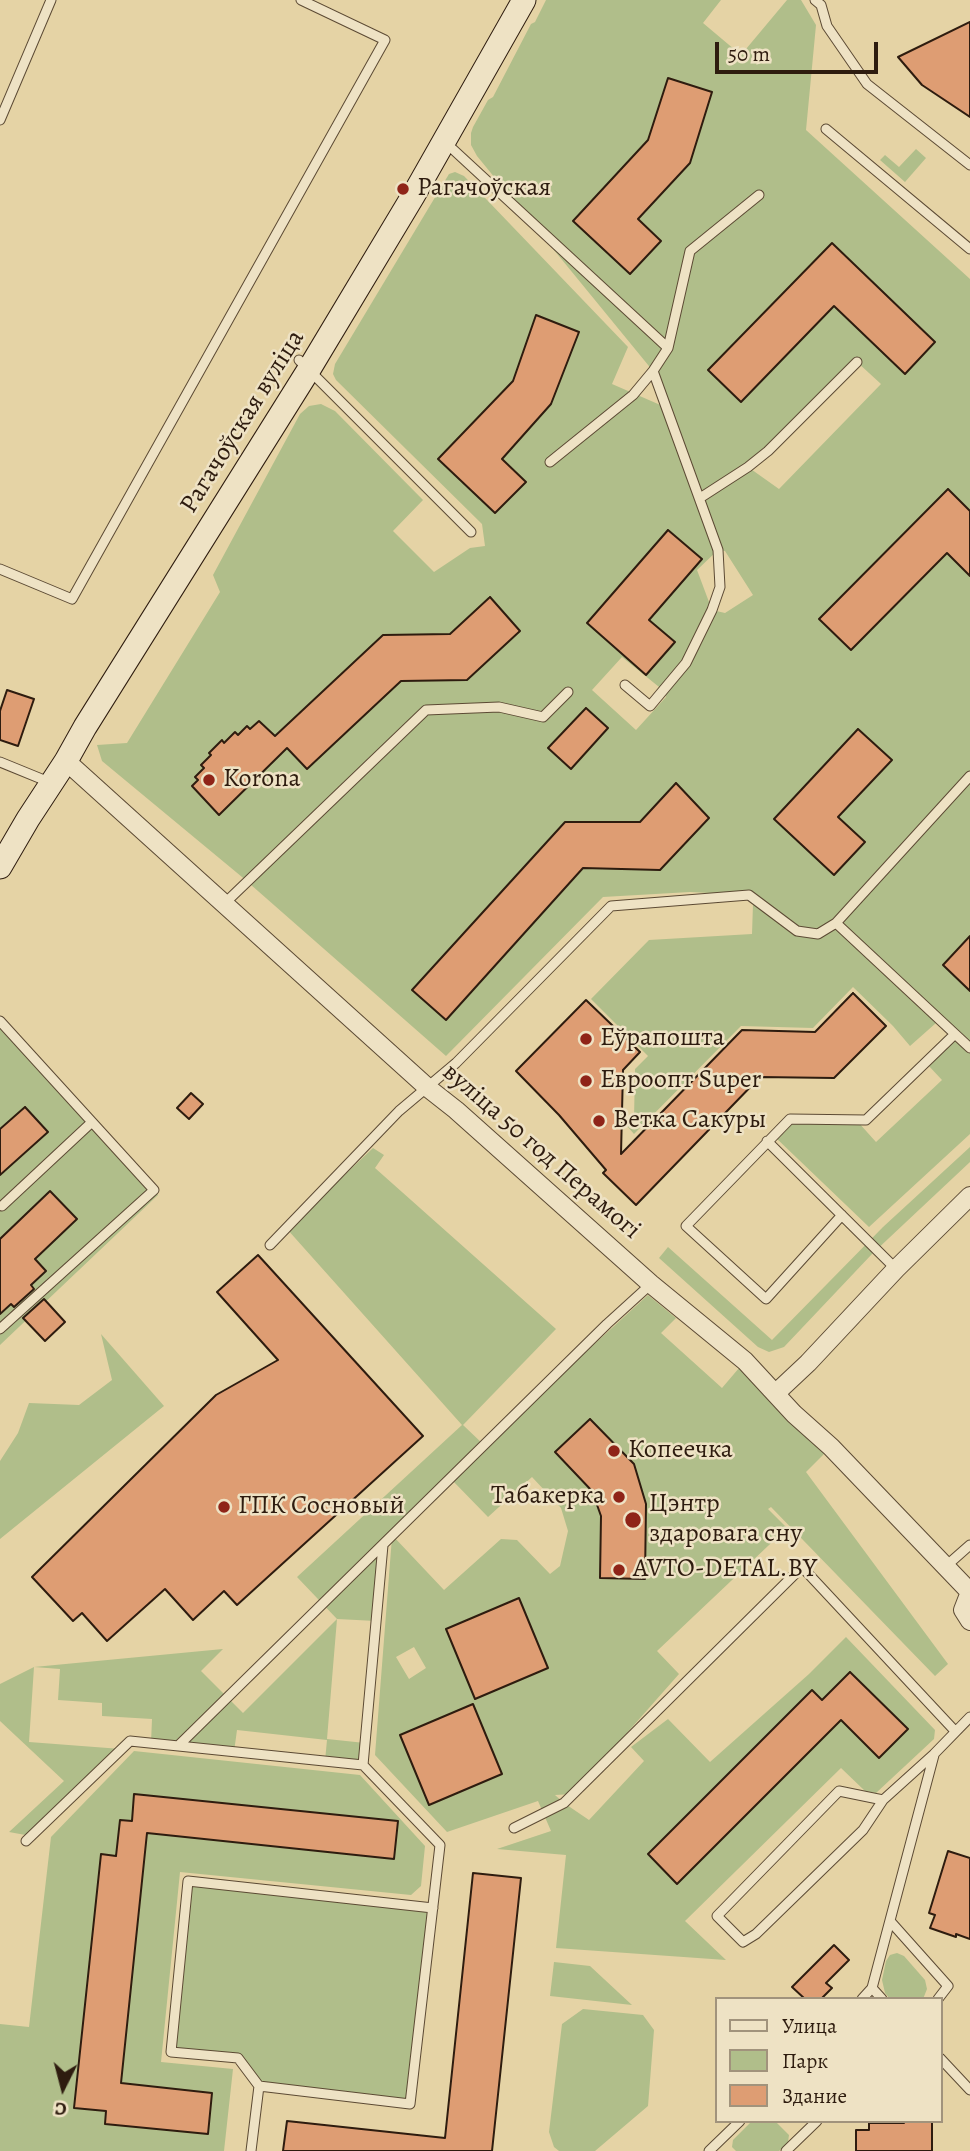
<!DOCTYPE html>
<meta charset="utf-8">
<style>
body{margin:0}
#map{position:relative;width:970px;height:2151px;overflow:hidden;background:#e5d3a5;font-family:Alegreya,serif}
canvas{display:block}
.legend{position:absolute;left:715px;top:1997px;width:228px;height:126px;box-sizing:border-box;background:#eee2c4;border:2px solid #a1937c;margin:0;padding:9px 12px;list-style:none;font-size:21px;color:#2e1c0f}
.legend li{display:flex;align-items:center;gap:14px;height:35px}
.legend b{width:35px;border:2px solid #a1937c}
.north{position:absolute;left:28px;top:2053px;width:70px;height:70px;-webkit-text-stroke:5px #eee2c4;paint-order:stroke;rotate:186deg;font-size:19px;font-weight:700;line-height:28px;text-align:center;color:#2e1c0f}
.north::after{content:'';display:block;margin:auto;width:24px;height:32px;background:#2e1c0f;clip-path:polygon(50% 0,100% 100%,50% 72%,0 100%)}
.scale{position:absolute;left:715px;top:42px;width:163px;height:32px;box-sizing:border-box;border:4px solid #2e1c0f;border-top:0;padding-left:9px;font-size:21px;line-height:24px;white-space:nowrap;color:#2e1c0f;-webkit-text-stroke:5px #eee2c4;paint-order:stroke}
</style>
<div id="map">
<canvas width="970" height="2151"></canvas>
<ul class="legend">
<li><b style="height:9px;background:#eee2c4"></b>Улица</li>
<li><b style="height:19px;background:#b0be8a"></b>Парк</li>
<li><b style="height:19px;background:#de9d73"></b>Здание</li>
</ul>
<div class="north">С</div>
<div class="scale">50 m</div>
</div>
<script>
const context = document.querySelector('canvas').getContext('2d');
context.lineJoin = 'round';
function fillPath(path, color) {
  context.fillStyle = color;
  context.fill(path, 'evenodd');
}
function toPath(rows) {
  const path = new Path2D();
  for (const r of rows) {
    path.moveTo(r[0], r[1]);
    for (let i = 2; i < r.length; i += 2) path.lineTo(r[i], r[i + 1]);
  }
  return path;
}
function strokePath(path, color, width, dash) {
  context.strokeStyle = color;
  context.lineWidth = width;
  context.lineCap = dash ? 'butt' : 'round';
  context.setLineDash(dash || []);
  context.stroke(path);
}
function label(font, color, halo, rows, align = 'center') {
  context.font = font + ' Alegreya,serif';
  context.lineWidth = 5;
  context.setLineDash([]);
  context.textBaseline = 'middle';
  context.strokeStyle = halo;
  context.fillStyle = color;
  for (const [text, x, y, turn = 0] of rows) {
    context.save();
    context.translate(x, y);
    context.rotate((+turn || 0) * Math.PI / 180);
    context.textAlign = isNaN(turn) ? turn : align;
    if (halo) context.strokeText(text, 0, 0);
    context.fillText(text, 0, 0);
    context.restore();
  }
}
fillPath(toPath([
 [546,0,721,0,703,23,741,55,787,0,801,0,816,25,806,130,970,279,970,511,947,490,819,619,851,650,947,553,970,576,970,936,943,965,970,991,970,1048,836,923,818,934,797,931,749,895,690,892,603,897,446,1056,242,877,102,761,97,745,127,743,220,592,213,575,300,414,309,406,321,404,335,411,423,500,393,531,434,572,470,548,485,546,482,524,336,380,333,374,335,364,449,174,455,172,464,176,628,347,612,384,665,407,653,371,477,156,471,145,471,133,473,127,488,100,493,97,531,24,535,22],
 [668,78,712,93,690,163,638,219,661,241,630,274,573,221,648,140],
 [832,243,935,343,905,374,834,306,741,402,709,370],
 [579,332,551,404,502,459,526,482,495,513,438,459,513,381],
 [857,362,881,384,779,489,748,467],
 [718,550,725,551,753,595,725,613,712,610,697,570],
 [490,597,519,631,467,680,401,681,307,769,275,736,383,635,450,634],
 [649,620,675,642,646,675,587,623],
 [622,657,664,691,666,697,636,730,592,690],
 [259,721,286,748,219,815,192,787,198,780,195,777,204,768,211,755,209,753,222,741,224,743,235,732,238,735,247,726,250,729],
 [676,783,709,818,660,870,583,868,446,1020,413,990,565,822,640,822],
 [916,149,926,158,905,182,880,160,885,155,899,167],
 [753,904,795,935,819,938,836,928,936,1023,910,1046,893,1026,853,987,813,1028,741,1026,634,1134,627,1126,634,1119,635,1069,648,1056,591,999,649,940,752,934],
 [0,1019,158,1195,0,1345],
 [955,1036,970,1050,970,1134,869,1227,775,1137,790,1121,858,1122,876,1142,942,1080,927,1064],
 [970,1147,970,1162,872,1254,784,1347,769,1352,758,1347,659,1258,668,1247,772,1340,883,1227],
 [373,1148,384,1155,375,1168,556,1329,463,1425,484,1445,648,1295,676,1318,661,1333,722,1388,745,1361,831,1447,806,1472,948,1664,935,1676,771,1507,768,1509,787,1528,657,1651,679,1674,573,1794,555,1795,564,1803,589,1820,644,1761,631,1747,668,1719,710,1762,809,1674,846,1637,935,1730,934,1739,876,1793,865,1791,841,1768,685,1921,726,1960,556,1948,566,1855,497,1849,551,1831,538,1801,447,1832,375,1755,392,1537,383,1545,376,1621,337,1619,327,1739,365,1743,363,1765,325,1761,327,1740,237,1730,234,1752,151,1743,152,1719,102,1716,102,1703,58,1700,60,1669,34,1667,29,1742,121,1749,31,1836,9,1832,64,1781,0,1721,0,1684,34,1667,223,1649,201,1671,243,1713,337,1619,297,1577,462,1425,287,1229],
 [590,1419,634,1464,645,1578,600,1578,601,1516,592,1491,555,1452],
 [532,1477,561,1508,568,1531,560,1566,550,1574,517,1540,501,1539,444,1590,393,1536,451,1479,488,1517],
 [414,1647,426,1668,409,1679,396,1657],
 [851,1672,908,1729,879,1758,841,1720,677,1883,648,1854,812,1690,822,1700],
 [101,1334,164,1406,0,1539,0,1461,18,1433,29,1403,79,1405,112,1380],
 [134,1751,360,1775,425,1846,421,1886,411,1895,180,1872,161,2062,233,2069,224,2151,0,2151,0,2024,29,2027,51,1837],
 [134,1794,393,1859,147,1833,121,2083,212,2093,207,2134,106,2124,106,2111,75,2107,101,1854,116,1856,132,1821],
 [188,1881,433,1908,410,2104,259,2086,238,2058,171,2052],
 [897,1953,904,1956,925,1980,927,1989,923,1999,890,1999,885,1993,882,1980,886,1961,890,1955],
 [554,1962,590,1966,632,2005,550,1996],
 [583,2009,643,2015,654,2030,648,2106,595,2151,559,2151,554,2147,549,2132,562,2024],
 [752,2121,775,2121,789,2135,788,2142,779,2151,736,2151,732,2147,733,2140]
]), '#b0be8a');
const building = toPath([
 [970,22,970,117,922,85,898,57,970,22],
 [668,78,712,92,690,163,638,219,661,241,630,274,573,221,648,140,668,78],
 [832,243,935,342,905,374,834,306,741,402,708,370,832,243],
 [536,315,579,332,551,404,502,459,526,482,495,513,438,459,513,381,536,315],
 [948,489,970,511,970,576,947,553,851,650,819,619,948,489],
 [668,530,702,559,649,620,675,642,646,675,587,623,668,530],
 [490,597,520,631,467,680,401,681,307,769,287,748,219,815,192,786,198,780,195,777,204,768,201,765,211,755,209,753,222,740,224,743,235,732,238,735,247,726,250,729,259,721,275,736,383,635,450,634,490,597],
 [7,690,34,699,18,746,0,740,0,711,7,690],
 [586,708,608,728,571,769,548,748,586,708],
 [858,729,892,760,838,817,865,842,834,875,774,819,858,729],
 [676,783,709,818,660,870,583,868,446,1020,412,990,565,822,640,822,676,783],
 [970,936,970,991,943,965,970,936],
 [853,993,886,1026,834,1078,760,1077,636,1205,603,1173,606,1170,559,1115,516,1071,586,1000,640,1052,623,1070,621,1154,742,1030,815,1032,853,993],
 [191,1093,203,1104,189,1119,177,1108,191,1093],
 [25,1107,48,1132,0,1175,0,1129,25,1107],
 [50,1191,77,1219,35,1259,46,1271,31,1285,34,1289,14,1307,11,1304,0,1314,0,1239,50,1191],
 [258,1255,423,1436,237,1605,224,1591,193,1620,165,1589,107,1641,82,1613,73,1621,32,1577,216,1395,278,1360,217,1292,258,1255],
 [44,1299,65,1322,45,1341,23,1318,44,1299],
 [590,1419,634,1464,646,1504,645,1579,600,1578,601,1516,592,1491,555,1452,590,1419],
 [519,1598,548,1668,475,1699,446,1629,519,1598],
 [850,1672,908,1729,879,1758,841,1720,677,1884,648,1854,812,1690,822,1700,850,1672],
 [473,1704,502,1774,429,1805,400,1735,473,1704],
 [134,1794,398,1821,394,1859,147,1833,121,2083,212,2093,208,2134,105,2124,106,2111,74,2108,101,1854,116,1856,120,1820,132,1821,134,1794],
 [948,1851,970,1858,970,1939,956,1934,956,1937,930,1928,935,1915,929,1913,948,1851],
 [473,1873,521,1878,492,2151,283,2151,287,2121,445,2138,473,1873],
 [834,1945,849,1960,826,1983,832,1988,821,1999,805,1999,792,1987,834,1945],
 [904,2121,932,2121,932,2151,856,2151,856,2130,869,2130,869,2123,904,2123,904,2121]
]);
fillPath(building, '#de9d73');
strokePath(building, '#2e1c0f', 2);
const lane = toPath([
 [815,0,821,5,827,26,867,84,970,165],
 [0,120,51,0],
 [826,129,970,249],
 [445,142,668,348],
 [299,360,471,532],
 [550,462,633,395,653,371],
 [700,498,748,467,768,451,857,362],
 [0,569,72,599,385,40,301,0],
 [625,685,650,706,686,663,712,610,720,587,718,550,653,371,668,348,690,251,759,195],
 [0,762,49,782],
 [225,903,426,710,499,707,543,717,568,692],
 [836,923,970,1048],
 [0,1021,154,1190,0,1329],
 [767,1141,896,1269],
 [2,1206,92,1122],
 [842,1215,766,1299,686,1226,790,1119,866,1120,955,1034],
 [270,1245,399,1111,456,1063,611,906,749,895,797,931,818,934,836,923,970,776],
 [945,1567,970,1545],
 [178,1746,607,1324,651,1284],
 [363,1765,383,1545],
 [883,1800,863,1830,756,1934,743,1942,717,1916,839,1791,883,1800,934,1754,970,1717],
 [514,1828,564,1803,802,1567,955,1731],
 [26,1841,130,1741,363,1765,440,1845,410,2104,259,2086,251,2151],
 [890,1921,948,1986,938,1999],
 [872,1988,882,1999],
 [862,1999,872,1988,934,1755],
 [940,2058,970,2090],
 [259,2086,238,2058,171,2052,188,1881,433,1908],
 [709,2151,740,2121],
 [786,2151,817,2121]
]);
const street = toPath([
 [66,761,428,1088,456,1110,651,1284,745,1361,794,1414,831,1447,970,1592],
 [776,1393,808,1363,896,1269,970,1196],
 [970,1592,963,1610,970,1621]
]);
const secondary = toPath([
 [0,867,28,819,66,761,85,727,308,371,413,196,524,0]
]);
strokePath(lane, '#5c4a34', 11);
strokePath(street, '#5c4a34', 20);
strokePath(secondary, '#2e1c0f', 25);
strokePath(lane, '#eee2c4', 9);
strokePath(street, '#eee2c4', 18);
strokePath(secondary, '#eee2c4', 23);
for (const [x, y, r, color] of [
 [403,189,7,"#8f2418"],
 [209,780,7,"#8f2418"],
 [586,1039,7,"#8f2418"],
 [586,1081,7,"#8f2418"],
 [599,1121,7,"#8f2418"],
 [614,1451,7,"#8f2418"],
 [619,1497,7,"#8f2418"],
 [224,1507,7,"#8f2418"],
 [633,1520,9,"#8f2418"],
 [619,1570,7,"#8f2418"]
]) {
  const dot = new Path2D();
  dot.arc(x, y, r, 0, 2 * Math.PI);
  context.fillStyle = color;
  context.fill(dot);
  strokePath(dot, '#eee2c4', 2.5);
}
label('26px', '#2e1c0f', '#eee2c4', [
 ["Рагачоўская",417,189],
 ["Korona",223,780],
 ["Еўрапошта",600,1039],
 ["Евроопт Super",600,1081],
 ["Ветка Сакуры",613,1121],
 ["Копеечка",628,1451],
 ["Табакерка",605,1497,"right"],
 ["Цэнтр",649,1505],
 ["здаровага сну",649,1535],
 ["ГПК Сосновый",238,1507],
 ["AVTO-DETAL.BY",633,1570]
], 'left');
label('26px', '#2e1c0f', '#eee2c4', [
 ["Рагачоўская вуліца",243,422,-58],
 ["вуліца 50 год Перамогі",541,1152,41]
]);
</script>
